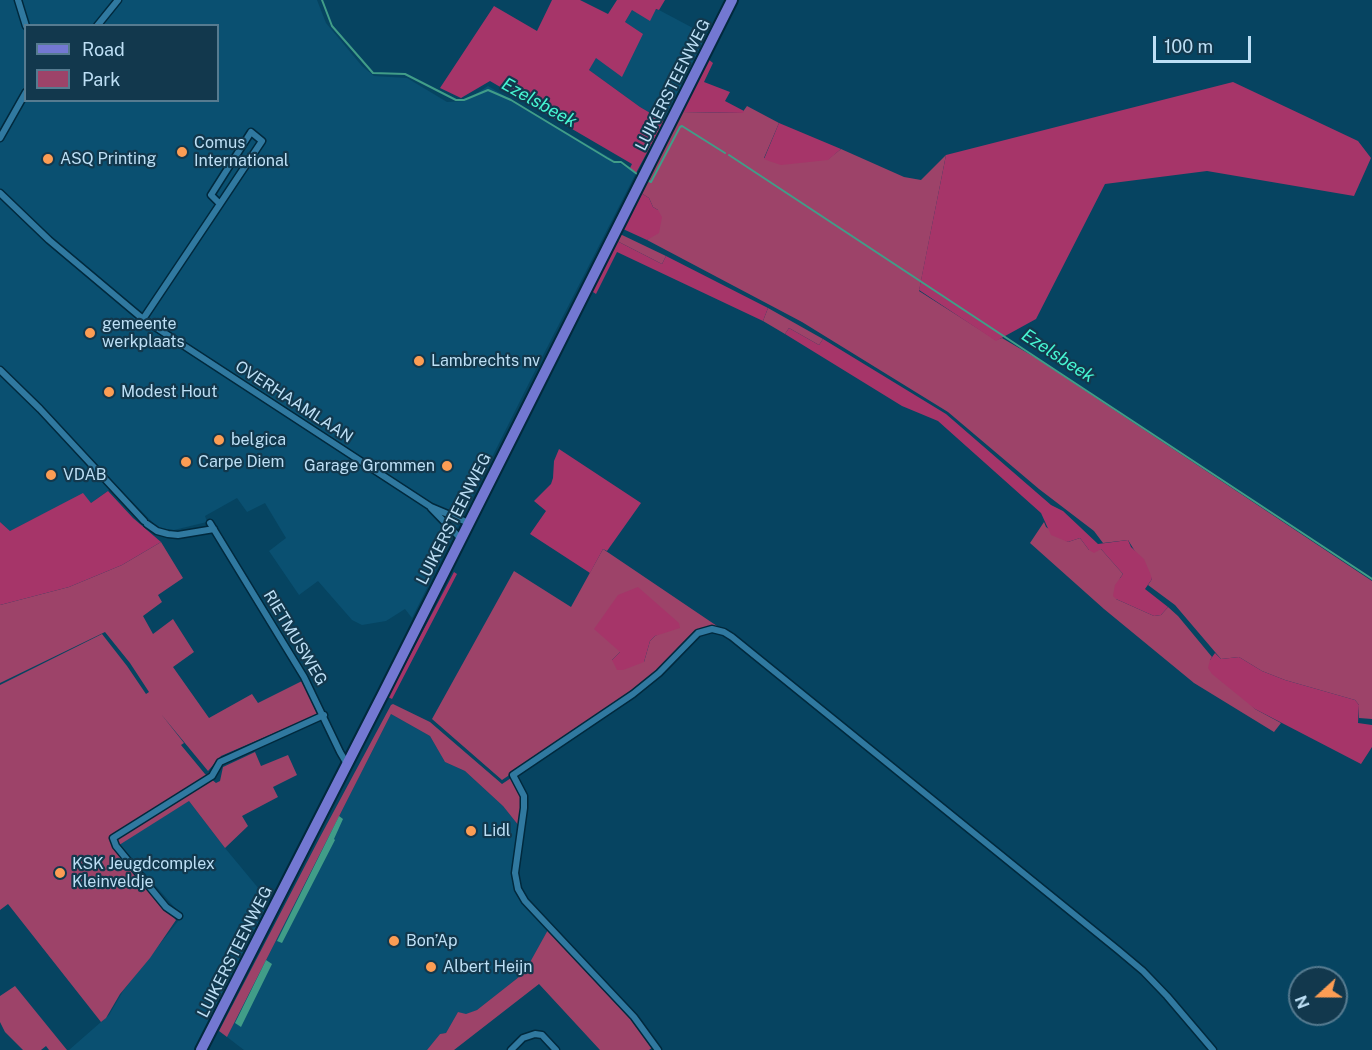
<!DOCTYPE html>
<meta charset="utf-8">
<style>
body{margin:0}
#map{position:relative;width:1372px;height:1050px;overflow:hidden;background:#064461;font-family:"Public Sans",sans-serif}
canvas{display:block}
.legend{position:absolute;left:24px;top:24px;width:195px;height:78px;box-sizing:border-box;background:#12384d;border:2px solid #567b90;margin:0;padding:8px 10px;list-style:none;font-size:18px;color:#bddff5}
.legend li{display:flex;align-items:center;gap:12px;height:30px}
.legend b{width:30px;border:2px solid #567b90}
.north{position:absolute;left:1288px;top:966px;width:60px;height:60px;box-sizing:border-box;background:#12384d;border:2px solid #567b90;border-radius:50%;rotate:249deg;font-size:16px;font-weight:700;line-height:24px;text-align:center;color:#bddff5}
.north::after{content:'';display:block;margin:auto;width:21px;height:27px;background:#fc9d54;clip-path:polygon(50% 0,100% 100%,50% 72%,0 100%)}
.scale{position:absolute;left:1153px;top:36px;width:98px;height:27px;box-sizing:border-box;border:3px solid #bddff5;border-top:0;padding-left:8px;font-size:18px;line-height:21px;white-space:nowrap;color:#bddff5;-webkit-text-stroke:4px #12384d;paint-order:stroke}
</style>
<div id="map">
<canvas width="1372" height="1050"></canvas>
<ul class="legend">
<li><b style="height:8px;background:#7378d2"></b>Road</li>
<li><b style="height:16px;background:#9d4369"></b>Park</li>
</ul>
<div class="north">N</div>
<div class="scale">100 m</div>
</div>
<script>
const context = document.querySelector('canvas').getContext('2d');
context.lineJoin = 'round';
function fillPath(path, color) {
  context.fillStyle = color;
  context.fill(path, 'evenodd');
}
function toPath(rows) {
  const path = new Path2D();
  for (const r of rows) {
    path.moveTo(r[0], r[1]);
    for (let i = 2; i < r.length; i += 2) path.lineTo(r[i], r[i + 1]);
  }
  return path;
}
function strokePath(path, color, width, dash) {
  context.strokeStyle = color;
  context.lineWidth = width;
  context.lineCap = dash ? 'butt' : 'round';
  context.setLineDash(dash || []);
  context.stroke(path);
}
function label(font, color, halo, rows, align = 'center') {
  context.font = font + ' "Public Sans",sans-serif';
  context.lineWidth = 4.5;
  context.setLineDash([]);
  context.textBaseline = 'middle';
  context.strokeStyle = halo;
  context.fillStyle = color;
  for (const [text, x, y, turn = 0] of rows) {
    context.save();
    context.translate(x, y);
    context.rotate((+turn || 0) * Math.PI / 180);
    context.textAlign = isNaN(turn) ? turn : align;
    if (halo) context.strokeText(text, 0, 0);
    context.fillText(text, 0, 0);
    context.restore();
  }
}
fillPath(toPath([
 [0,0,317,0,326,23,362,66,374,76,407,78,447,102,465,101,488,86,636,173,528,385,412,618,405,609,386,621,362,625,352,620,318,581,299,595,269,551,286,538,265,503,247,512,237,498,205,516,207,522,174,530,159,529,116,485,91,503,83,494,10,531,0,522],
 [26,26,218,26,218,100,26,100],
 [632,10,659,10,708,36,664,121,640,107,589,70,596,57,622,76,625,22],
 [391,714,430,736,445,762,465,771,503,806,519,826,516,889,549,928,524,973,477,1010,466,1015,458,1012,446,1033,440,1034,427,1050,244,1050,227,1037],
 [189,801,225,848,269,901,195,1050,69,1050,109,1015,123,991,182,916,119,844]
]), '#0a5071');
fillPath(toPath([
 [747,106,779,123,764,158,827,160,841,149,904,177,921,180,946,155,919,291,996,340,1002,338,1036,358,1372,581,1372,719,1359,718,1359,705,1355,700,1285,680,1262,671,1239,657,1221,659,1175,605,1148,585,1152,579,1128,540,1103,543,1094,531,1039,489,948,412,802,322,647,240,655,233,658,210,653,207,649,198,641,193,682,112,742,113],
 [620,234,666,256,662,264,617,241],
 [768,308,823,339,819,345,789,328,785,334,763,321],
 [1044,522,1046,527,1068,542,1080,538,1089,550,1101,549,1123,574,1120,578,1116,599,1154,616,1161,615,1168,607,1178,616,1212,657,1210,660,1255,709,1281,723,1274,732,1194,683,1104,609,1030,543],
 [161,542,183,578,158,595,162,602,143,616,153,634,173,619,194,652,173,667,209,718,252,694,258,703,302,681,312,698,318,714,221,756,208,771,161,714,184,743,181,745,205,774,216,783,220,781,223,767,255,752,261,766,288,755,297,775,273,787,278,797,242,816,248,826,225,848,189,801,116,847,176,920,150,958,120,994,106,1018,101,1022,8,904,0,910,0,685,102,634,127,666,146,694,149,692,130,663,105,632,0,683,0,605,69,587,122,565],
 [603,549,717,626,706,628,645,684,502,780,432,719,514,571,571,607],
 [679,623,655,636,650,641,644,662,612,660,620,652],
 [393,704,430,722,502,784,511,778,522,796,519,826,503,806,465,771,445,762,430,736,391,714,227,1037,219,1031,320,837,391,705],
 [549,928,635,1019,653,1047,649,1050,600,1050,539,984,454,1050,427,1050,440,1034,446,1033,458,1012,466,1014,477,1010,524,973],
 [15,986,67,1050,49,1050,46,1046,41,1050,23,1050,5,1032,0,1022,0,996]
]), '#9d4369');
fillPath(toPath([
 [552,0,580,0,608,14,617,0,665,0,659,10,656,9,650,21,632,10,625,22,643,34,622,77,596,58,589,70,640,107,664,121,636,173,630,168,632,164,490,81,461,98,440,88,494,6,537,31],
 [708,59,713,63,704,82,730,92,725,101,744,111,743,113,682,112],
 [1233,82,1358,141,1371,158,1354,196,1207,171,1105,184,1036,319,996,341,919,290,946,155],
 [779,123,841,149,828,160,781,165,769,161,764,159],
 [641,193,649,198,653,207,658,210,662,217,659,233,647,240,623,229],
 [617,241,662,264,666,256,768,308,763,321,617,252,596,294,590,290],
 [789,328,819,345,823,339,946,414,1051,505,1063,511,1098,544,1128,540,1131,547,1144,559,1150,573,1152,579,1145,589,1168,607,1161,615,1154,616,1116,599,1113,596,1115,585,1123,574,1101,549,1094,553,1089,550,1080,538,1068,542,1051,535,1041,513,938,421,902,406,785,334],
 [559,449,641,503,607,551,603,549,590,573,530,534,546,511,534,501,551,484,553,478,554,461],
 [108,491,133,518,161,542,122,565,69,587,0,605,0,522,10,531,83,493,91,503],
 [454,572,457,574,392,699,388,697],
 [638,587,679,623,680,628,655,636,650,641,644,662,623,670,617,670,612,660,620,652,594,629,618,595],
 [1215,653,1221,659,1239,657,1262,671,1285,680,1355,700,1359,705,1358,723,1372,725,1372,747,1361,764,1255,709,1212,674,1208,668,1210,660]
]), '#a63569');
fillPath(toPath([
 [339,816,343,819,334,839,335,840,282,943,277,941],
 [266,960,272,964,241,1027,235,1023]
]), '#419d88');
strokePath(toPath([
 [322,0,332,26,373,73,405,74,456,100,464,100,488,90,511,100,607,158,614,162,621,162,637,174],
 [729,155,1372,579],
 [649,181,651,182,680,127,682,126,725,153]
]), '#419d88', 2);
const street = toPath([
 [18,0,26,26],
 [97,26,118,0],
 [0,138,26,92],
 [0,193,49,240,143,319,431,507,469,523],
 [143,319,220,204,262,141,251,132,211,195,220,204],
 [0,370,40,409,144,521],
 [431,508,461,539],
 [210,523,304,677,340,752,347,764],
 [147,524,157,531,168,534,178,535,214,529],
 [179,916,166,907,116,846,113,838,212,776,220,762,324,715],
 [511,1050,523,1038,535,1034,542,1035,556,1050],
 [658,1050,634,1017,525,901,518,889,515,873,524,808,524,796,513,775,633,694,659,673,698,633,712,629,724,632,732,637,1118,950,1143,971,1167,996,1213,1050]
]);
const primary = toPath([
 [201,1050,384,692,732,0]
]);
strokePath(street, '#01293d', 9);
strokePath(primary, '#01293d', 14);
strokePath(street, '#3079a0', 6);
strokePath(primary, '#7378d2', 10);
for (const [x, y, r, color] of [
 [182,152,6,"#fc9d54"],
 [48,159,6,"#fc9d54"],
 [90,333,6,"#fc9d54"],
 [419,361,6,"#fc9d54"],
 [109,392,6,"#fc9d54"],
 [219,440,6,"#fc9d54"],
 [186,462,6,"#fc9d54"],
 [447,466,6,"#fc9d54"],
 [51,475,6,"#fc9d54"],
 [471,831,6,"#fc9d54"],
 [60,873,6,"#fc9d54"],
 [394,941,6,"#fc9d54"],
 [431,967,6,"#fc9d54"]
]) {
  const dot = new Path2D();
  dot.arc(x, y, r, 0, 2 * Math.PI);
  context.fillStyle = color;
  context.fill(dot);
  strokePath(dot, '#12384d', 2);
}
label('16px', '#bddff5', '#12384d', [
 ["LUIKERSTEENWEG",673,85,-63],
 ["OVERHAAMLAAN",294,402,33],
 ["LUIKERSTEENWEG",454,519,-63],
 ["RIETMUSWEG",295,638,59],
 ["LUIKERSTEENWEG",235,952,-63]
]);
label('16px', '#bddff5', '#12384d', [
 ["Comus",194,143],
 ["International",194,161],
 ["ASQ Printing",60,159],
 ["gemeente",102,324],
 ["werkplaats",102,342],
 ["Lambrechts nv",431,361],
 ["Modest Hout",121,392],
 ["belgica",231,440],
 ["Carpe Diem",198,462],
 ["Garage Grommen",435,466,"right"],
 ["VDAB",63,475],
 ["Lidl",483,831],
 ["KSK Jeugdcomplex",72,864],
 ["Kleinveldje",72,882],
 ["Bon’Ap",406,941],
 ["Albert Heijn",443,967]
], 'left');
label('italic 18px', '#46f6d2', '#12384d', [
 ["Ezelsbeek",539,103,29],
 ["Ezelsbeek",1058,356,33]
]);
</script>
